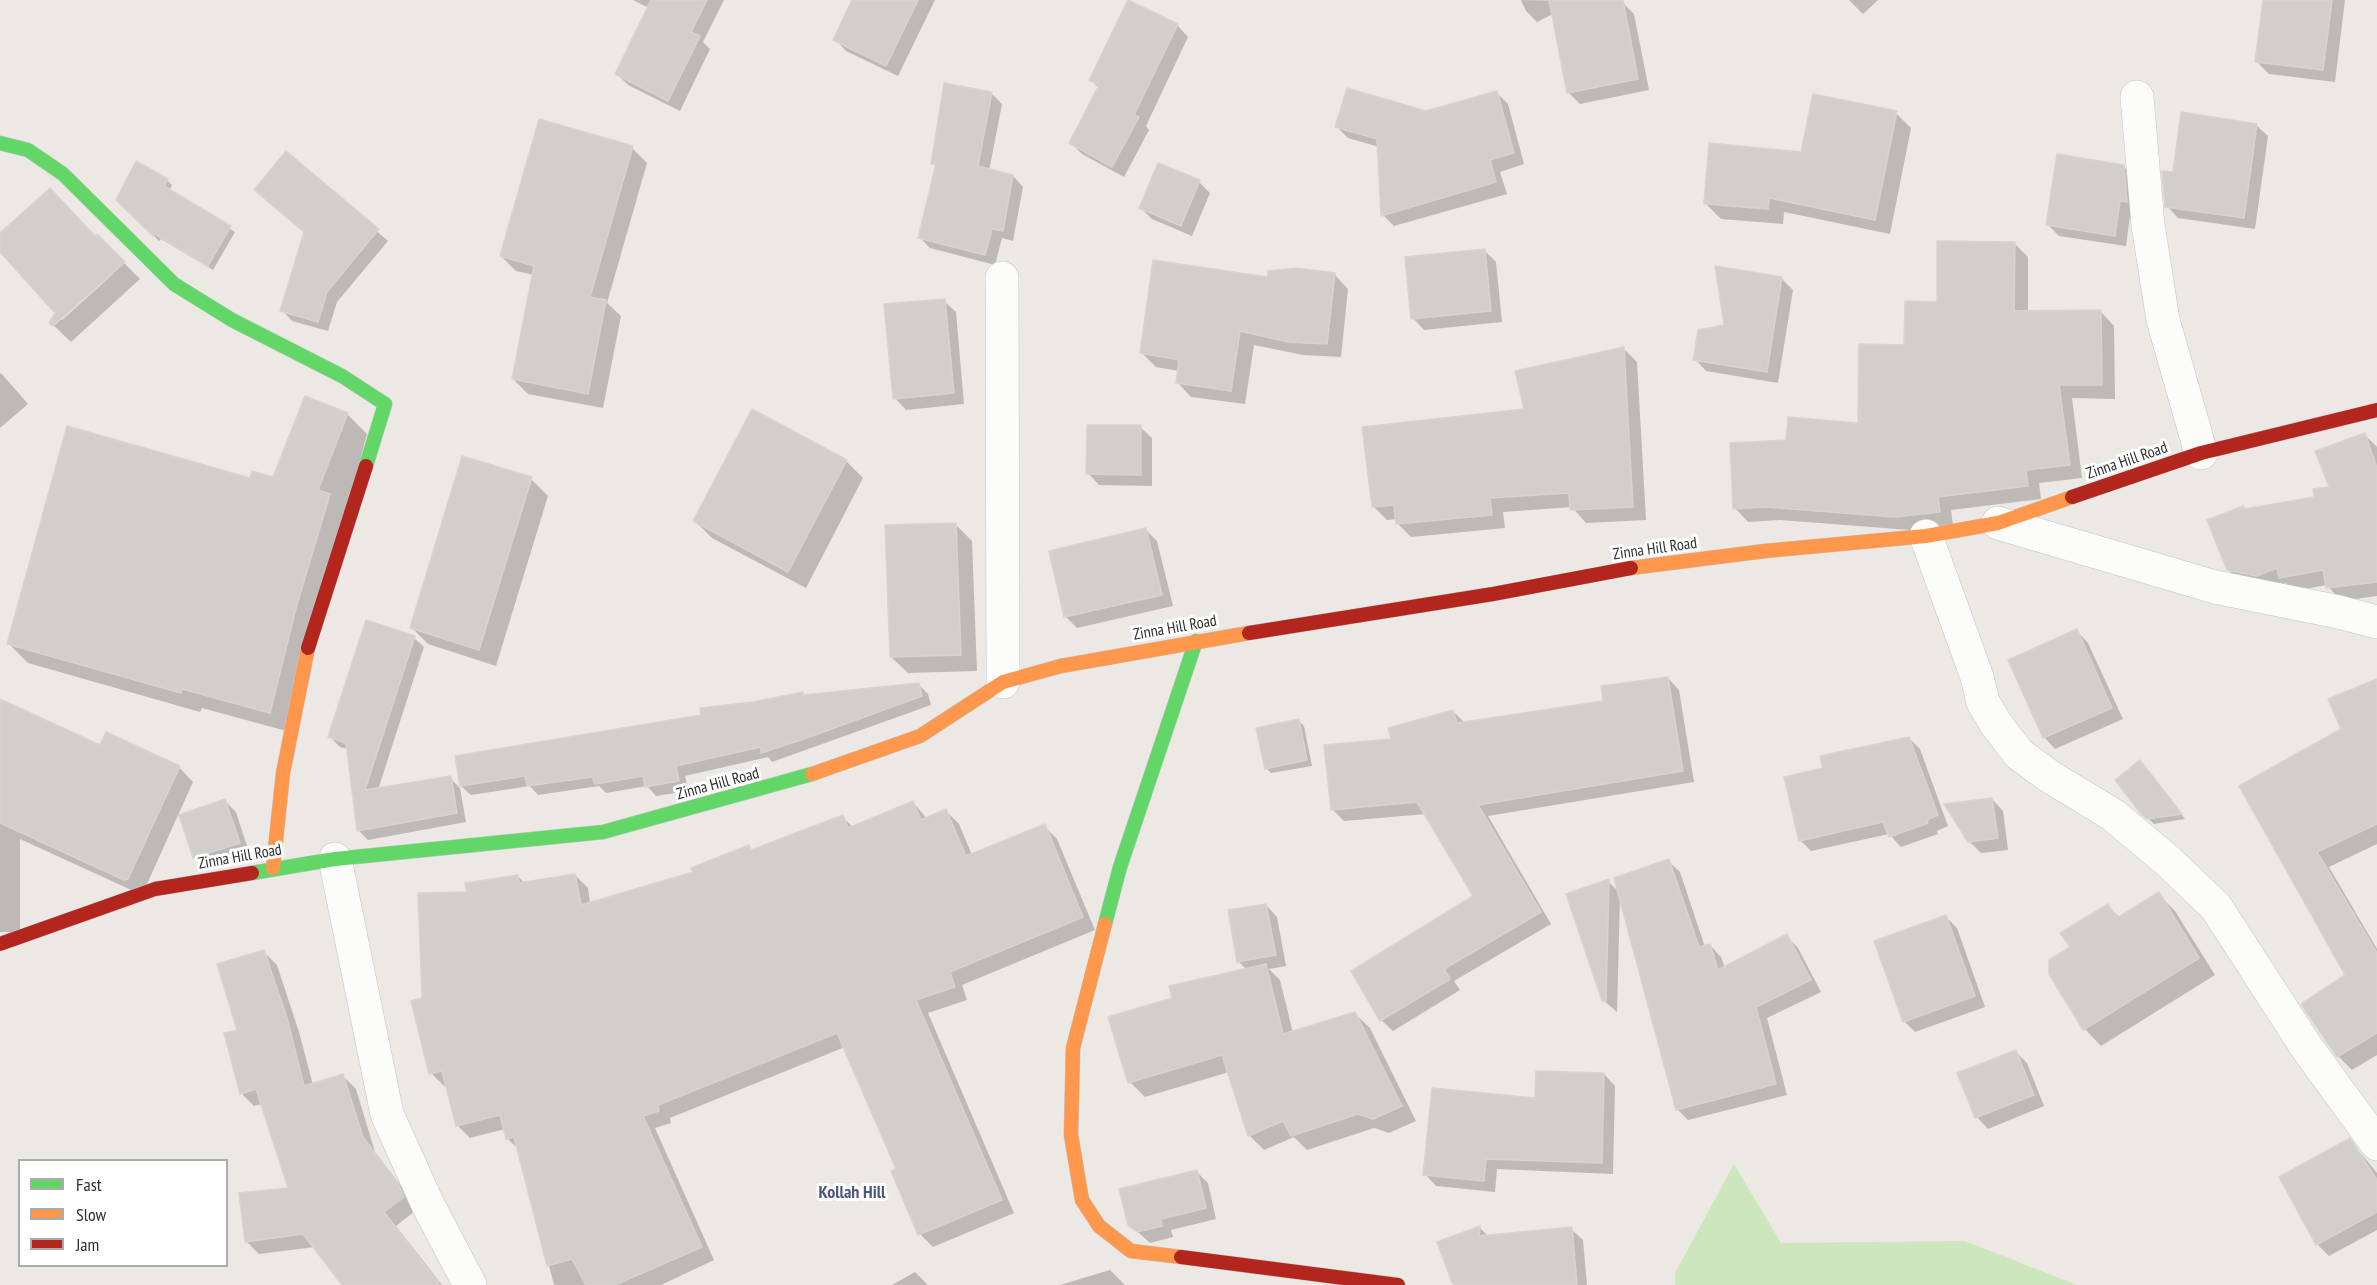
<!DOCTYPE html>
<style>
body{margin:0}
#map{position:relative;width:2377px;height:1285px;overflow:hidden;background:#ece8e4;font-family:"PT Sans Narrow",sans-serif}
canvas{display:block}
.legend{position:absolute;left:18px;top:1159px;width:210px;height:108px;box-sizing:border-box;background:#fff;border:2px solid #ababab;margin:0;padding:8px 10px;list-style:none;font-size:18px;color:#2e2e2e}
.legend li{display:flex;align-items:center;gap:12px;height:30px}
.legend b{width:30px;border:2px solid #ababab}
</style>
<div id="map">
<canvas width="2377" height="1285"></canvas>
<ul class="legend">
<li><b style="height:8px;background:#63d668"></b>Fast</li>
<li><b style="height:8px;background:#ff974d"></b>Slow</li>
<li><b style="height:8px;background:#b3261e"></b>Jam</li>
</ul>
</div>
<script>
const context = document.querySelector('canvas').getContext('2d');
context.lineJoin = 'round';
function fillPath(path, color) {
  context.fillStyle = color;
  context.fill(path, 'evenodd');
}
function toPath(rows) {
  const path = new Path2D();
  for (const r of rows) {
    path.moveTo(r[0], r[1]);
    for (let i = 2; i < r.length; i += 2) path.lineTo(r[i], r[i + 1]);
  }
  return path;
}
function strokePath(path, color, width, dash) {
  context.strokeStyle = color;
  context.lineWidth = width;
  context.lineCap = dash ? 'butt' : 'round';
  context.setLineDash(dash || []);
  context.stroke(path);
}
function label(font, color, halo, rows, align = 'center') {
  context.font = font + ' "PT Sans Narrow",sans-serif';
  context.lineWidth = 6;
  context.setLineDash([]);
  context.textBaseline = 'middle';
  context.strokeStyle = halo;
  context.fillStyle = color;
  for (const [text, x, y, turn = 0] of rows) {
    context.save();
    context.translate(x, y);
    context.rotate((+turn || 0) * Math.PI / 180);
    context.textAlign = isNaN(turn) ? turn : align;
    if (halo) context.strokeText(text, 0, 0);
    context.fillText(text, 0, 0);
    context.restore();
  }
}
fillPath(toPath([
 [1734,1164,1781,1243,1965,1241,2077,1285,1675,1285,1675,1273]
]), '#cee6be');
fillPath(toPath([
 [633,0,724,0,703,42,710,49,680,111,628,85,617,74,649,8],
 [854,0,935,0,898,76,846,51,835,39],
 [1521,0,1622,2,1634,14,1649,90,1580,104,1568,92,1553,14,1537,22,1526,11],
 [1849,0,1878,0,1863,14],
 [2264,0,2345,0,2335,82,2269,74,2256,61],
 [1177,25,1188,37,1146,126,1149,130,1124,177,1082,154,1071,143,1099,88,1091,80],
 [1496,92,1508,104,1524,164,1500,172,1507,194,1394,226,1383,215,1379,147,1348,138,1337,127,1426,112],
 [991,93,1002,104,989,171,1013,176,1023,187,1013,241,1002,238,995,265,930,248,920,238,937,168,932,163],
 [1896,113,1911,128,1890,234,1784,212,1783,224,1721,219,1705,203,1803,154],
 [2256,125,2268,136,2255,229,2178,218,2167,206,2174,174],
 [632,148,647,163,607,303,621,316,603,408,528,394,513,379,534,275,516,271,501,256],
 [287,153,388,241,337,302,328,331,292,321,282,310,305,233],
 [2123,166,2135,178,2126,246,2059,236,2048,225],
 [167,180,172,185,169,191,235,232,213,270,161,239,159,241,118,200],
 [1199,182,1210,193,1192,236,1152,219,1141,208],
 [0,235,98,237,140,279,71,342,51,323,57,313,0,250],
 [111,272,113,274,62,320,59,318],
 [2014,243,2028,257,2028,312,2101,312,2114,326,2115,399,2072,398,2082,478,2039,483,2041,499,1951,510,1953,525,1910,530,1780,520,1748,522,1735,508,1787,442,1859,424,1905,346,1938,303],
 [1484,250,1496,262,1502,322,1424,330,1413,318],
 [1717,268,1782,279,1793,290,1778,383,1706,371,1695,359,1726,326],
 [1334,274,1348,289,1341,357,1303,355,1254,345,1245,404,1191,397,1177,382,1179,371,1156,367,1142,353,1269,279],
 [944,301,956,312,964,404,906,410,895,398],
 [1623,348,1637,362,1646,520,1586,523,1572,507,1503,512,1505,528,1411,537,1397,523,1397,519,1387,520,1373,506],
 [1,373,28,404,0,428,0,374],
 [347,414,367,434,290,732,202,708,200,712,28,663,8,643,251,480,274,479],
 [1140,427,1152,438,1152,486,1099,485,1088,473],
 [2364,434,2377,447,2377,596,2341,601,2327,585,2294,591,2286,583,2270,589,2242,584,2228,569,2246,511,2316,498,2331,488],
 [846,461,863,478,806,588,712,538,695,521],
 [531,479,548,496,496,666,428,644,412,628],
 [955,524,972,541,977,671,908,673,891,657],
 [1146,530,1157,541,1173,606,1077,628,1065,616],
 [2077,631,2088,643,2123,719,2055,749,2044,737],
 [414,638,424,647,378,790,450,778,460,788,466,822,368,840,358,830,348,749,340,747,330,737],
 [1668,678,1679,690,1694,782,1488,816,1551,924,1454,981,1460,990,1393,1031,1381,1020,1475,897,1426,814,1344,821,1332,809,1393,740,1453,711,1465,723,1605,702],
 [2377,680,2377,844,2329,867,2377,949,2377,1055,2352,1070,2338,1056,2347,975,2241,786,2343,729],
 [918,684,928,694,931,705,772,762,768,757,685,776,688,791,656,796,647,786,606,793,599,786,538,795,530,786,471,795,461,786,753,704,803,694,805,697],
 [0,701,101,747,179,767,193,782,143,893,140,894,20,839,20,932,0,932],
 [1299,721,1304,726,1312,766,1271,773,1266,768],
 [1909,738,1920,749,1948,826,1937,831,1938,834,1901,847,1889,834,1811,851,1800,840,1825,769],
 [2145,768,2185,819,2154,824,2148,818],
 [1992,799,2003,811,2008,850,1981,853,1969,841],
 [225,801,236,812,250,855,206,869,195,858,181,816],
 [913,802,927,819,946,811,959,824,972,855,1044,826,1057,839,1095,930,962,985,967,1000,928,1013,1014,1213,933,1247,920,1234,898,1169,845,1047,670,1118,671,1123,655,1128,714,1260,661,1285,554,1285,519,1150,508,1139,505,1129,470,1138,457,1125,447,1085,444,1086,431,1073,423,999,468,894,518,876,525,884,575,875,588,888,590,903,695,873,749,847,753,851,842,817,853,827],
 [1668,861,1680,872,1705,947,1710,945,1721,957,1725,968,1787,936,1798,948,1821,992,1767,1018,1787,1095,1688,1120,1677,1109,1620,897,1617,1012,1603,1000,1608,881,1619,892],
 [2158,894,2175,911,2215,975,2101,1046,2085,1029,2072,948,2108,906,2120,918],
 [1266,905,1277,917,1286,966,1269,969,1280,980,1293,1033,1354,1013,1370,1028,1416,1121,1389,1133,1374,1128,1307,1150,1294,1137,1264,1150,1249,1135,1229,1072,1145,1097,1130,1082,1173,999,1247,970,1238,961],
 [1946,917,1957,928,1985,1007,1915,1032,1904,1021],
 [264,952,277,965,299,1032,313,1085,343,1076,356,1089,375,1152,411,1199,416,1210,396,1226,442,1285,344,1285,315,1247,259,1254,246,1241,290,1189,262,1104,254,1106,241,1093,239,1031],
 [2016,1052,2027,1063,2044,1106,1988,1129,1977,1117],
 [1604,1074,1615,1086,1613,1174,1497,1169,1495,1192,1436,1186,1425,1174,1536,1100],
 [2350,1140,2377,1173,2377,1230,2329,1256,2317,1244,2281,1178],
 [1197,1172,1208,1183,1216,1219,1171,1230,1173,1237,1150,1243,1129,1224],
 [1480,1228,1488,1236,1571,1229,1583,1240,1587,1285,1455,1285],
 [1110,1270,1125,1285,1060,1285],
 [915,1272,928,1285,892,1285]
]), '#0003');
const building = toPath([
 [651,0,707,0,691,32,700,36,668,101,615,74,651,0],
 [852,0,918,0,886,66,833,40,852,0],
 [1128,0,1178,24,1134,115,1139,117,1112,167,1069,143,1099,85,1089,80,1128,0],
 [1549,0,1623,0,1638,79,1567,93,1549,0],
 [2263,0,2332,0,2323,70,2255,62,2263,0],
 [944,83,992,92,978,166,1013,175,1003,231,992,229,985,255,918,238,936,164,931,164,944,83],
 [1347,88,1426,111,1497,91,1514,153,1490,160,1496,182,1381,216,1377,139,1335,127,1347,88],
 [1813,94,1897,111,1875,220,1769,198,1768,209,1704,204,1709,143,1801,152,1813,94],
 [2181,112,2257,124,2244,218,2165,207,2162,171,2173,172,2181,112],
 [539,119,633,146,590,297,606,300,588,394,512,379,534,266,500,256,539,119],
 [286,151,379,229,327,292,318,322,280,311,304,232,254,190,286,151],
 [2057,154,2124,165,2127,202,2120,201,2115,236,2046,225,2057,154],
 [136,161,168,179,164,186,231,226,208,266,155,234,153,236,116,200,136,161],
 [1158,163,1200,180,1181,226,1139,208,1158,163],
 [50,188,96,237,97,234,125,262,53,326,49,323,55,313,0,252,0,233,50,188],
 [1937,241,2015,242,2014,311,2101,310,2102,385,2059,385,2070,465,2026,470,2028,486,1938,497,1940,512,1894,517,1766,507,1733,509,1730,443,1786,440,1788,417,1858,423,1859,344,1904,345,1905,301,1937,302,1937,241],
 [1485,249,1491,311,1411,319,1405,257,1485,249],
 [1153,260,1267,277,1268,271,1296,268,1335,273,1327,344,1288,342,1240,331,1231,391,1176,383,1179,360,1140,353,1153,260],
 [1715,266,1782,277,1767,372,1693,360,1698,330,1724,325,1715,266],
 [945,299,954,393,893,399,884,304,945,299],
 [1624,347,1633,507,1570,510,1569,493,1490,498,1492,515,1396,524,1394,505,1372,507,1362,427,1524,409,1515,371,1624,347],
 [305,396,348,413,318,490,330,494,296,608,270,713,182,689,181,693,7,644,67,426,250,478,252,471,273,477,305,396],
 [752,409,847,460,788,572,693,521,752,409],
 [1087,425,1141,425,1141,475,1086,474,1087,425],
 [2365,433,2377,468,2377,582,2326,588,2323,570,2279,578,2277,568,2256,576,2227,570,2207,520,2243,506,2245,509,2314,497,2313,489,2329,487,2315,451,2365,433],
 [462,456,532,477,479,650,410,628,462,456],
 [956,523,961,655,890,657,885,525,956,523],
 [1146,528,1162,595,1064,617,1049,551,1146,528],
 [366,620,415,636,365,790,451,776,457,813,357,831,346,743,328,737,366,620],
 [2077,629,2112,708,2043,738,2008,660,2077,629],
 [1668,677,1683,771,1478,805,1541,912,1444,969,1450,979,1380,1021,1351,971,1473,896,1417,802,1331,810,1324,745,1391,739,1388,728,1453,710,1457,723,1603,701,1601,686,1668,677],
 [2377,679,2377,824,2317,852,2377,953,2377,1033,2337,1057,2301,1004,2345,975,2239,786,2341,729,2328,699,2377,679],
 [919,683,922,696,804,739,761,753,761,747,676,766,679,781,645,787,643,776,595,784,592,777,527,786,525,776,460,786,455,756,701,715,700,708,753,702,803,692,803,695,919,683],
 [0,699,100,745,106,732,180,766,128,879,124,880,0,823,0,699],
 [1299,719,1307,760,1265,769,1256,728,1299,719],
 [1909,737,1938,815,1927,820,1928,823,1889,837,1883,822,1799,841,1784,777,1823,768,1820,756,1909,737],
 [2140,760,2182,814,2147,819,2141,814,2115,780,2140,760],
 [1992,798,1998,838,1968,842,1944,804,1992,798],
 [225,799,240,843,193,858,179,815,225,799],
 [913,801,921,820,946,809,966,856,1045,824,1083,917,950,972,955,987,916,1000,1002,1200,918,1235,891,1171,896,1169,837,1033,658,1105,659,1111,643,1116,702,1247,615,1285,586,1285,572,1259,547,1266,514,1137,506,1139,500,1115,456,1126,442,1071,429,1074,411,1001,422,998,418,893,467,892,465,883,518,875,519,883,575,874,581,905,693,872,691,868,749,845,751,850,843,815,848,828,913,801],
 [1669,859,1699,947,1710,944,1718,970,1787,934,1811,980,1756,1007,1776,1084,1676,1110,1614,878,1669,859],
 [1609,879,1606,1001,1602,1001,1566,894,1609,879],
 [2159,892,2199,958,2083,1030,2049,974,2049,960,2070,947,2060,933,2108,904,2117,918,2159,892],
 [1266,904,1276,955,1237,962,1228,910,1266,904],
 [1946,915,1975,996,1903,1022,1874,941,1946,915],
 [264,950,287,1018,304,1086,343,1074,363,1137,398,1184,404,1197,384,1212,440,1285,342,1285,303,1234,245,1242,239,1193,288,1188,256,1089,240,1094,224,1033,237,1030,217,964,264,950],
 [1266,964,1283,1034,1355,1012,1402,1106,1373,1119,1358,1114,1291,1136,1283,1121,1248,1136,1222,1055,1128,1083,1108,1017,1172,998,1169,986,1266,964],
 [2016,1050,2034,1095,1975,1118,1957,1073,2016,1050],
 [1536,1071,1604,1073,1602,1163,1486,1159,1484,1181,1423,1175,1432,1088,1535,1098,1536,1071],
 [2350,1138,2377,1180,2377,1212,2316,1245,2279,1177,2350,1138],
 [1197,1170,1206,1208,1161,1219,1162,1226,1137,1232,1128,1225,1119,1189,1197,1170],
 [1480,1226,1479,1236,1572,1227,1577,1285,1453,1285,1437,1242,1480,1226]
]);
fillPath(building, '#d1cecb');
strokePath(building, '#d7d4d0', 1.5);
const street = toPath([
 [2137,97,2148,225,2163,320,2201,453],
 [1002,278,1003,682],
 [1998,523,2215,587,2339,612,2377,622],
 [1926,536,1977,677,1983,702,1996,724,2019,754,2049,776,2113,815,2168,861,2216,907,2307,1048,2377,1144],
 [335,859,387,1114,428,1205,470,1285]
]);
const fast = toPath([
 [0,143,28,150,63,174,174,284,232,320,342,376,385,404,366,466],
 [252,873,335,859,603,832,812,774],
 [1105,924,1120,867,1196,641]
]);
const slow = toPath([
 [1631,568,1765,551,1926,536,1998,523,2072,497],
 [812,774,920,736,1003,682,1061,666,1249,633],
 [273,868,283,773,308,648],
 [1105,924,1073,1048,1071,1135,1082,1200,1099,1226,1131,1251,1181,1257]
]);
const jam = toPath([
 [2072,497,2201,453,2377,410],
 [1249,633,1493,594,1631,568],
 [308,648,366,466],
 [0,944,155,889,252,873],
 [1181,1257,1398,1285]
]);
strokePath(street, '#c5c4c5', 34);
strokePath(fast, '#c5c4c5', 15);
strokePath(slow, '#c5c4c5', 15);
strokePath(jam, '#c5c4c5', 15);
strokePath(street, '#fcfcfb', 33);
strokePath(fast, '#63d668', 14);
strokePath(slow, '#ff974d', 14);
strokePath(jam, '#b3261e', 14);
label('16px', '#2e2e2e', '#fff', [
 ["Zinna Hill Road",2127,461,-19],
 ["Zinna Hill Road",1655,549,-8],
 ["Zinna Hill Road",1175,628,-10],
 ["Zinna Hill Road",718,784,-15],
 ["Zinna Hill Road",240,857,-10]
]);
label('bold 18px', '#4d5680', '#fff', [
 ["Kollah Hill",852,1193]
]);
</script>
